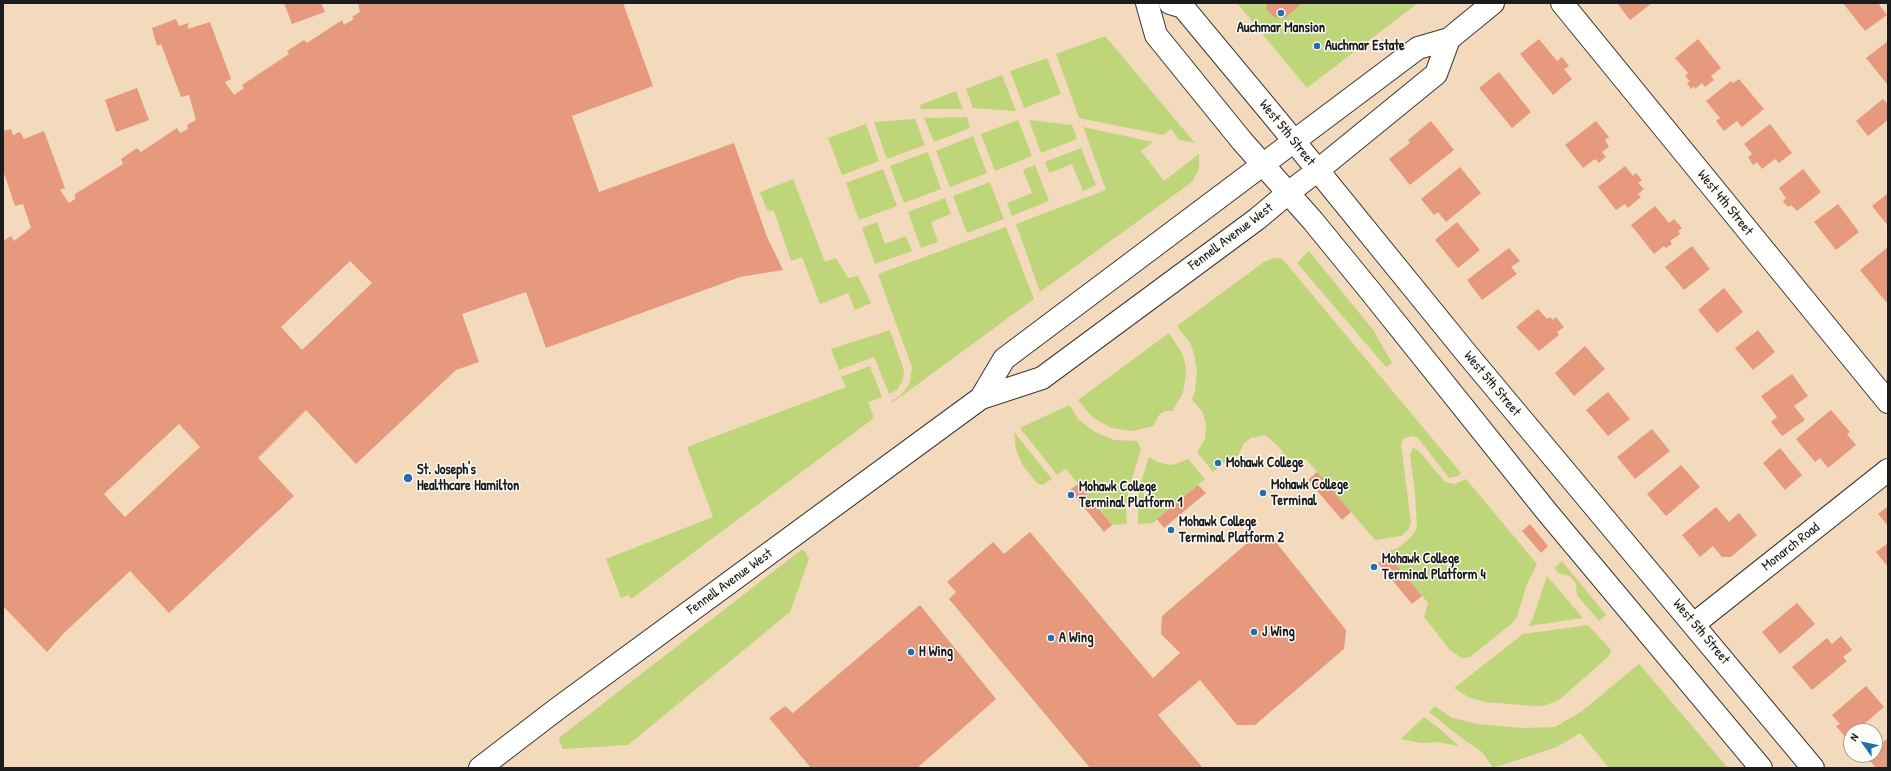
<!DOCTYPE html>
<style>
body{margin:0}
#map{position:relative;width:1891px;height:771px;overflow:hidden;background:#f3dabd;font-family:"Patrick Hand",sans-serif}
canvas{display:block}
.frame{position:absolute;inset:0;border:4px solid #1c1c1c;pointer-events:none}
.north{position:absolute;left:1843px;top:723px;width:40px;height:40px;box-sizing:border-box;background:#fdfcf7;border:1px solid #a3a29f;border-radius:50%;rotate:303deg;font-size:11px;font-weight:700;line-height:16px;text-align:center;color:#1c1c1c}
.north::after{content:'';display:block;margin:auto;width:14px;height:18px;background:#1f6fb2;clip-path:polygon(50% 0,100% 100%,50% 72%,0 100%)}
</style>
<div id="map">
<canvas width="1891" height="771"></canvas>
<div class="frame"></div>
<div class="north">N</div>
</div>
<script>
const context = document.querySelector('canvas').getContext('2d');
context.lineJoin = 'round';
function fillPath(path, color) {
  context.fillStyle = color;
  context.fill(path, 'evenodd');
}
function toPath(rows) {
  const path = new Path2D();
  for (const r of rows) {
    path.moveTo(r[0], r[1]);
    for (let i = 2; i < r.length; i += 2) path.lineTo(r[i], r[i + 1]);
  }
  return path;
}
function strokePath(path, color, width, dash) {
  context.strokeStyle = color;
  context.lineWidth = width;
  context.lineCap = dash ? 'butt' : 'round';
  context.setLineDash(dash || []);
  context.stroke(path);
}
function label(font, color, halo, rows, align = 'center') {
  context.font = font + ' "Patrick Hand",sans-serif';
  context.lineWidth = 3;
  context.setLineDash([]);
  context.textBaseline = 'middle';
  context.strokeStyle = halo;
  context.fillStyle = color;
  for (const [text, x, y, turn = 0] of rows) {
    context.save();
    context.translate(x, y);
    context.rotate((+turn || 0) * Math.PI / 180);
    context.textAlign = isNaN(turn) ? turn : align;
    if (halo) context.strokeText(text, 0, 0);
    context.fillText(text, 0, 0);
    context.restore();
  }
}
fillPath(toPath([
 [1237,3,1418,3,1307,88],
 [1105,36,1195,143,1179,140,1171,129,1163,135,1079,118,1056,54],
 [1047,58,1061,94,1024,108,1010,71],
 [1002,75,1016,111,973,108,966,89],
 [956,91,963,109,921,109,920,105],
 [967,117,970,128,934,142,924,118],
 [915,119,925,145,887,159,874,122],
 [1018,120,1032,156,995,171,981,134],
 [1029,120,1072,125,1077,139,1041,153],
 [866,124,879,161,842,175,828,138],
 [1083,127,1153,142,1141,151,1164,181,1199,154,1199,169,1192,182,1040,292,1016,224,1106,190],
 [973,136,987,173,950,187,936,151],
 [1081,148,1096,185,1083,191,1072,164,1049,173,1045,162],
 [928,152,941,189,904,203,890,166],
 [1035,165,1049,201,1012,216,1007,203,1032,193,1023,170],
 [883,169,897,206,859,220,846,183],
 [793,179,825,262,836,258,848,278,858,276,871,303,855,310,848,293,820,304,802,257,791,261,774,211,767,210,760,192],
 [990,182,1004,219,967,233,953,196],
 [945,198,951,214,931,222,938,242,921,248,908,212],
 [877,222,885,244,906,236,912,251,875,264,862,228],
 [1006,227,1034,299,892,403,891,402,901,395,910,383,912,367,878,274],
 [1309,251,1374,331,1392,363,1386,367,1297,263],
 [1274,258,1282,259,1285,262,1461,473,1458,476,1449,478,1418,438,1411,436,1403,439,1401,444,1411,523,1408,530,1401,536,1375,540,1306,459,1287,458,1279,447,1265,435,1251,438,1244,443,1238,456,1232,456,1213,472,1197,452,1205,439,1206,424,1202,411,1192,400,1195,391,1197,372,1194,353,1190,343,1177,326,1264,262],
 [890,330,904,370,903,380,897,390,889,394,874,357,839,370,831,349],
 [1169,333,1182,353,1185,363,1186,373,1183,393,1172,411,1165,411,1159,415,1153,426,1133,431,1111,428,1092,417,1078,400],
 [870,366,882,397,868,402,874,418,631,599,628,595,621,598,606,559,713,517,687,447,846,387,841,377],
 [1069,405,1079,420,1095,432,1114,440,1137,441,1141,449,1130,485,1126,505,1127,524,1112,525,1066,469,1057,475,1020,428],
 [1014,432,1052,479,1042,485,1037,483,1023,466,1016,450],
 [1413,448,1418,450,1445,482,1455,484,1466,479,1537,564,1527,584,1517,617,1510,625,1470,657,1461,658,1449,649,1424,617,1428,603,1385,552,1396,549,1403,544,1412,536,1417,528,1415,493,1410,455],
 [1149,457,1158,462,1170,465,1176,464,1188,459,1205,479,1153,523,1138,524,1138,499,1141,482],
 [801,550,805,551,809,559,790,612,628,745,563,749,559,741,560,737],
 [1562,561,1606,615,1599,621,1577,595,1576,584,1573,579,1569,576,1559,573,1554,568],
 [1547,576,1583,618,1529,626,1533,618],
 [1588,625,1611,650,1609,656,1559,700,1544,706,1535,706,1485,702,1468,697,1454,688,1523,634],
 [1639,664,1728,768,1609,768,1580,733,1557,747,1493,768,1482,752,1460,737,1429,712,1435,706,1452,718,1478,724,1523,728,1555,727,1582,711],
 [1424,717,1440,729,1459,746,1438,742,1421,743,1401,739]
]), '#bfd579');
fillPath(toPath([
 [284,3,321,3,325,12,292,24],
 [358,3,623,3,653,86,572,116,599,192,734,143,767,237,783,270,740,277,546,348,526,292,462,314,479,362,456,370,356,464,306,410,258,458,294,496,169,613,130,571,64,633,47,652,3,606,3,241,11,236,14,241,31,228,23,204,15,206,3,170,3,131,11,129,13,135,20,132,24,139,44,131,65,188,60,190,69,203,75,199,75,194,123,164,121,159,137,148,141,152,177,128,180,133,188,129,187,125,196,120,189,95,181,97,161,44,157,46,152,28,176,19,179,26,188,23,188,29,210,22,231,79,225,82,234,95,244,88,242,85,289,54,287,51,304,40,307,43,342,20,344,25,354,19,352,17,360,12],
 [350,261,372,283,302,350,281,327],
 [179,424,200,447,125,517,104,494],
 [1267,3,1302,3,1285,18,1274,17,1266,9],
 [1617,3,1652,3,1630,20],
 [1843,3,1878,3,1887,15,1865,31],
 [1539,39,1557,61,1562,57,1569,66,1564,69,1572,79,1553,95,1520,54],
 [1698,39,1721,68,1711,76,1714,80,1705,87,1702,83,1695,89,1694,86,1691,89,1687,83,1690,81,1685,76,1688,73,1675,58],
 [1888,41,1888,83,1887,84,1866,58],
 [1499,72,1531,112,1512,128,1479,88],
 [1739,79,1764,109,1742,127,1737,121,1724,131,1716,121,1720,118,1706,101,1731,81,1733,83],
 [137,88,149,120,116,132,105,100],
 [1883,99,1888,104,1888,120,1868,136,1856,121],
 [1431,121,1454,150,1410,185,1389,159,1410,143,1408,140],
 [1596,121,1609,137,1605,140,1609,147,1602,152,1606,157,1599,163,1595,159,1583,168,1565,145],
 [1770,124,1792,153,1779,163,1775,159,1762,169,1757,162,1753,165,1748,157,1752,154,1744,144],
 [1625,166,1633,176,1636,173,1642,180,1638,183,1644,189,1638,194,1641,197,1628,208,1625,204,1616,210,1598,187],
 [1460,167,1481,193,1446,222,1438,212,1434,215,1421,199],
 [1803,169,1821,192,1797,211,1791,205,1788,207,1783,201,1786,198,1779,188],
 [1888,193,1888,226,1872,206],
 [1838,204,1859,232,1836,250,1814,222],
 [1655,206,1669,223,1674,219,1682,228,1678,231,1680,234,1670,241,1672,244,1666,248,1664,246,1654,254,1631,225],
 [1457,222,1480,250,1458,268,1435,240],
 [1692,246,1710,269,1684,290,1665,267],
 [1888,247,1888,300,1886,302,1860,270],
 [1509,248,1520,261,1511,267,1517,274,1482,300,1467,280],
 [1724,288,1743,312,1717,333,1698,310],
 [1538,309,1547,319,1550,317,1553,320,1556,317,1564,327,1557,332,1559,335,1539,351,1516,327],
 [1758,330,1775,352,1753,370,1735,348],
 [1585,346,1605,369,1574,396,1555,373],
 [1792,374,1808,396,1794,406,1805,420,1782,436,1771,422,1777,417,1761,396],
 [1608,392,1630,419,1608,436,1586,410],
 [1831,410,1850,432,1847,434,1856,445,1828,468,1820,458,1815,462,1796,439],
 [1652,429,1670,451,1635,479,1617,457],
 [1780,448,1802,475,1785,490,1763,463],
 [1681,465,1700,487,1666,516,1647,494],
 [1317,472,1351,512,1342,520,1308,480],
 [1078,484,1112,525,1104,532,1070,490],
 [1198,485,1206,493,1164,528,1157,519],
 [1888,506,1888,526,1878,514],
 [1716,507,1729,522,1739,513,1757,535,1731,557,1722,557,1713,546,1700,557,1682,535],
 [1530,524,1548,546,1541,553,1522,531],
 [1030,532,1153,678,1180,653,1161,634,1162,616,1252,539,1275,541,1346,630,1344,649,1255,725,1237,725,1200,680,1158,715,1203,768,1090,768,949,599,956,592,947,582,993,542,1004,554],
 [1888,543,1888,567,1876,552],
 [1388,555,1422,596,1412,604,1378,563],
 [1797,603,1815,624,1780,654,1762,632],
 [920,605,996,699,917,768,811,768,769,718,785,706,793,713],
 [1841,636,1852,650,1843,657,1847,661,1812,690,1792,667,1827,638,1832,644],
 [1866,686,1884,707,1856,731,1851,731,1851,736,1847,739,1836,726,1840,724,1832,715],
 [1888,738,1888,768,1876,768,1866,756,1875,755,1875,749]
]), '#e6997d');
const minor = toPath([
 [1562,3,1888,402],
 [1694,624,1888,470]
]);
const major = toPath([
 [1147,3,1156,35,1242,141,1313,221,1371,292,1547,512,1761,768],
 [1170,3,1183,7,1276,119,1467,354,1813,768],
 [981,398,1004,359,1418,48,1449,39,1493,3],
 [480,768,557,709,981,398,1042,378,1257,219,1288,193,1317,171,1436,74,1449,39]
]);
strokePath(minor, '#3c3834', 24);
strokePath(major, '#3c3834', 24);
strokePath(minor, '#fff', 22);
strokePath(major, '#fff', 22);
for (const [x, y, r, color] of [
 [1281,13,4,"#1f6fb2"],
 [1317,46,4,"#1f6fb2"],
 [1218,463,4,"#1f6fb2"],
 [408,478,5,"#1f6fb2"],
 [1263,493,4,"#1f6fb2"],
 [1071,495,4,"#1f6fb2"],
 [1171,530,4,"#1f6fb2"],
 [1374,567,4,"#1f6fb2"],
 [1254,632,4,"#1f6fb2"],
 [1051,638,4,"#1f6fb2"],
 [911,652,4,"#1f6fb2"]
]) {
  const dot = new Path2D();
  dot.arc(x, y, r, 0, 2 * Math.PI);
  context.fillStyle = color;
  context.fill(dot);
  strokePath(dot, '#fdfcf7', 1.5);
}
label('bold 14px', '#1c1c1c', '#fdfcf7', [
 ["Auchmar Mansion",1281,28,"center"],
 ["Auchmar Estate",1325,46],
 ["Mohawk College",1226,463],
 ["St. Joseph's",417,470],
 ["Healthcare Hamilton",417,486],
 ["Mohawk College",1271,485],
 ["Terminal",1271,501],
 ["Mohawk College",1079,487],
 ["Terminal Platform 1",1079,503],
 ["Mohawk College",1179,522],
 ["Terminal Platform 2",1179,538],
 ["Mohawk College",1382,559],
 ["Terminal Platform 4",1382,575],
 ["J Wing",1262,632],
 ["A Wing",1059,638],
 ["H Wing",919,652]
], 'left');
label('14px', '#1c1c1c', '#fdfcf7', [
 ["West 5th Street",1287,133,51],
 ["West 4th Street",1725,203,51],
 ["Fennell Avenue West",1231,237,-37],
 ["West 5th Street",1492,384,50],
 ["Monarch Road",1791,547,-38],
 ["Fennell Avenue West",730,582,-36],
 ["West 5th Street",1701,632,50]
]);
</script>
